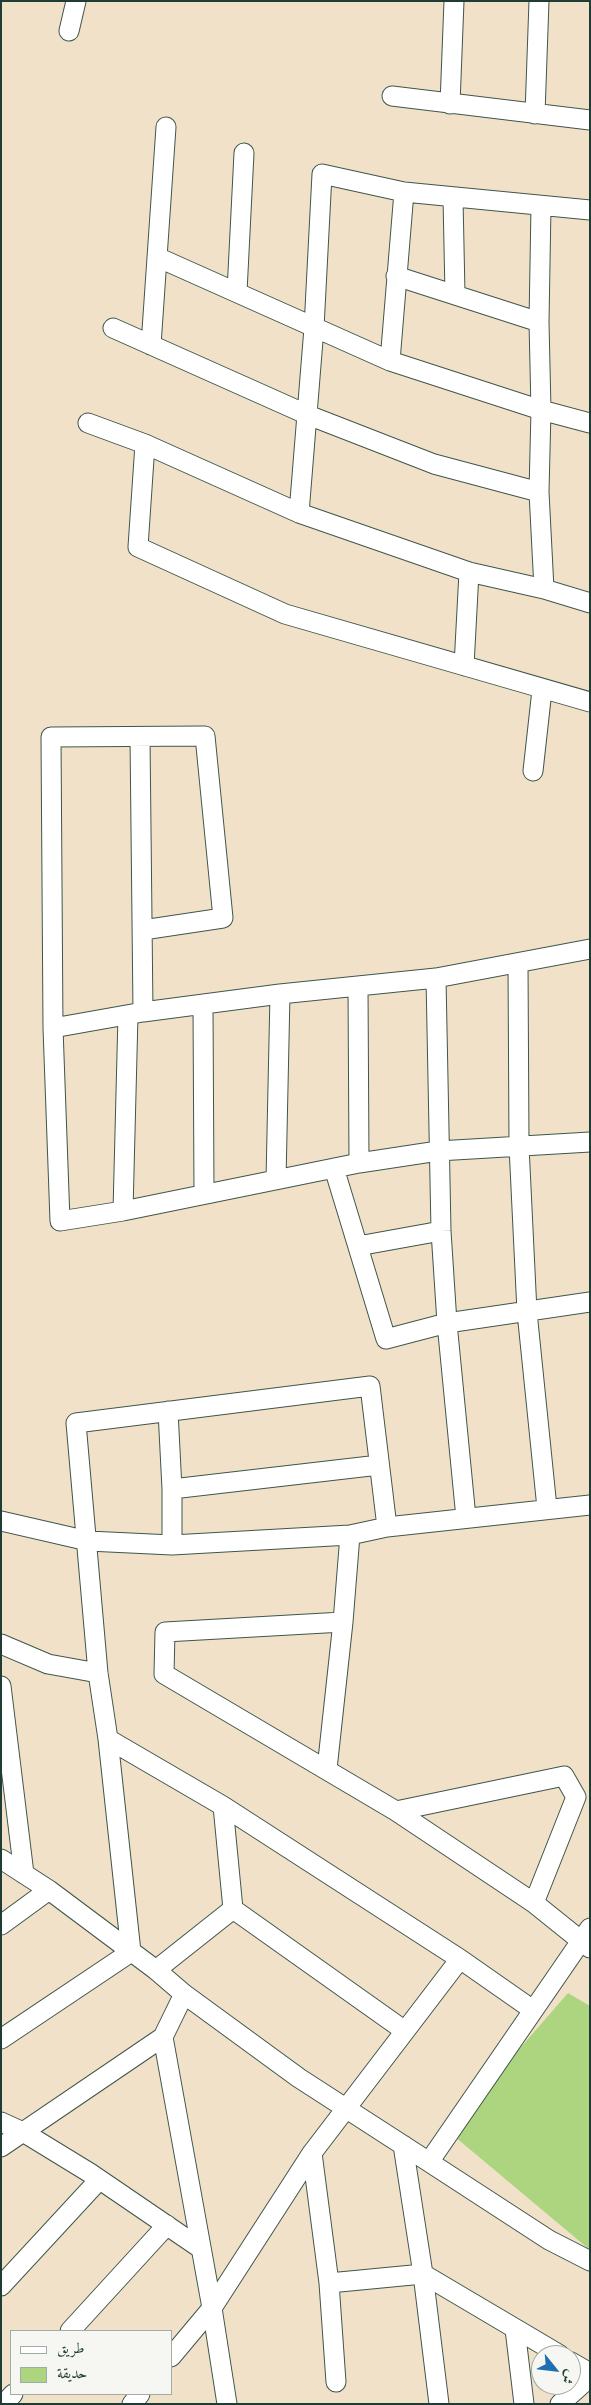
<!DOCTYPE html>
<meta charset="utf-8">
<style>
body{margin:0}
#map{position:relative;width:591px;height:2405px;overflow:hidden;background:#f2e1c9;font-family:"IM FELL English",Amiri,serif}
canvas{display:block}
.frame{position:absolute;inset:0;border:2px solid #1f3d34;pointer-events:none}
.legend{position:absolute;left:10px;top:2330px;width:162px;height:65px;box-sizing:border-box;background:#f6f6f2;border:1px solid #a0aca6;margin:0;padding:6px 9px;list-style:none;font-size:15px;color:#1f3d34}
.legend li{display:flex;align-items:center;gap:10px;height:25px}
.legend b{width:25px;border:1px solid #a0aca6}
.north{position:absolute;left:531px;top:2345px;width:50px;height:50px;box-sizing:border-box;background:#f6f6f2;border:1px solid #a0aca6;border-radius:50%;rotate:119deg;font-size:14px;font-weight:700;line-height:20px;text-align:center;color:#1f3d34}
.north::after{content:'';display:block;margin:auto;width:18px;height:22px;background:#1f6fb2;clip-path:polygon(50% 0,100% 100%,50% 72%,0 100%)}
</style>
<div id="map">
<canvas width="591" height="2405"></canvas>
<div class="frame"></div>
<ul class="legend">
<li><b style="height:6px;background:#fff"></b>طريق</li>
<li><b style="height:14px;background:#add57f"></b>حديقة</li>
</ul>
<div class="north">ش</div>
</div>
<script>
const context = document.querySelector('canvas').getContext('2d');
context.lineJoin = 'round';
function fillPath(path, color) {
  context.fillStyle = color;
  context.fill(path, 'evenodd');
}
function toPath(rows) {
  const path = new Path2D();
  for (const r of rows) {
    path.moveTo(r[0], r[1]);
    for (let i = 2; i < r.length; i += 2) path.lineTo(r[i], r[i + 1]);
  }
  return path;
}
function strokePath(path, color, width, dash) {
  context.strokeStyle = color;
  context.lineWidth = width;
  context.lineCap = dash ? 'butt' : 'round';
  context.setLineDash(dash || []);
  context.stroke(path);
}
fillPath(toPath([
 [568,1993,590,2006,590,2250,448,2131]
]), '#add57f');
const minor = toPath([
 [69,31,76,1],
 [392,96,590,120],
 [450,104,454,1],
 [535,114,539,1],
 [453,198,455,294],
 [541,206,539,322,541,410,539,492,544,589],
 [157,257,390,361,541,410,590,423],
 [396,276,539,322],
 [237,292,244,153],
 [113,328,308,415,434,464,539,492],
 [151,345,166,127],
 [390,361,404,192],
 [88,423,145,444,299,513,469,572,544,589,590,603],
 [145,444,138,547,285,614,590,702],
 [299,513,314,328,322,174,404,192,590,210],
 [464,666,469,572],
 [140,737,143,1012],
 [533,771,542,690],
 [143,930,223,918,205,736,51,737,53,1028,60,1221,123,1211,359,1163,438,1151,590,1142],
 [518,963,519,1146,527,1312,547,1508],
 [436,978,441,1231,447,1323,466,1518],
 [358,986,359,1163],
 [203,1005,204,1193],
 [53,1028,143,1012,280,994,436,978,590,949],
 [334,1168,386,1339,447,1323,590,1302],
 [276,1180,280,994],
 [123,1211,128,1015],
 [358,1246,441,1231],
 [168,1411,172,1489],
 [1,1521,88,1541,172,1545,350,1535,343,1622,327,1769],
 [387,1527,590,1505],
 [172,1545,172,1489,379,1465],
 [343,1622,165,1632,164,1674,396,1811,534,1903,590,1948],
 [1,1644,48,1664,98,1673],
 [1,1686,24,1874],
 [108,1739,223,1806,460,1959,533,2010],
 [396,1811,564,1776,576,1797,534,1903],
 [1,1859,49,1890,156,1970,184,1994,299,2078,429,2162,590,1928],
 [233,1909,405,2031],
 [1,1925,49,1890],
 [156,1970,233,1909,223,1806],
 [184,1994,163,2037,212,2308,227,2404],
 [1,2039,131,1952,108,1739,98,1673,76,1423,370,1386,387,1527,350,1535],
 [1,2122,23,2132,90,2173,200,2248],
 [403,2145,423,2274,439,2404],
 [1,2147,163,2037],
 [312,2153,329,2283,336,2382],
 [429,2162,549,2240,590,2261],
 [329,2283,423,2274,560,2355],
 [1,2286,99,2180],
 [515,2329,524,2404],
 [70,2331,167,2225],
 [171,2357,212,2308,312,2153,460,1959],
 [571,2362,590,2373],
 [4,2404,13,2394],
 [132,2404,140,2394],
 [560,2404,590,2377]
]);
strokePath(minor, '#3f564a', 21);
strokePath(minor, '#fff', 19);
</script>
